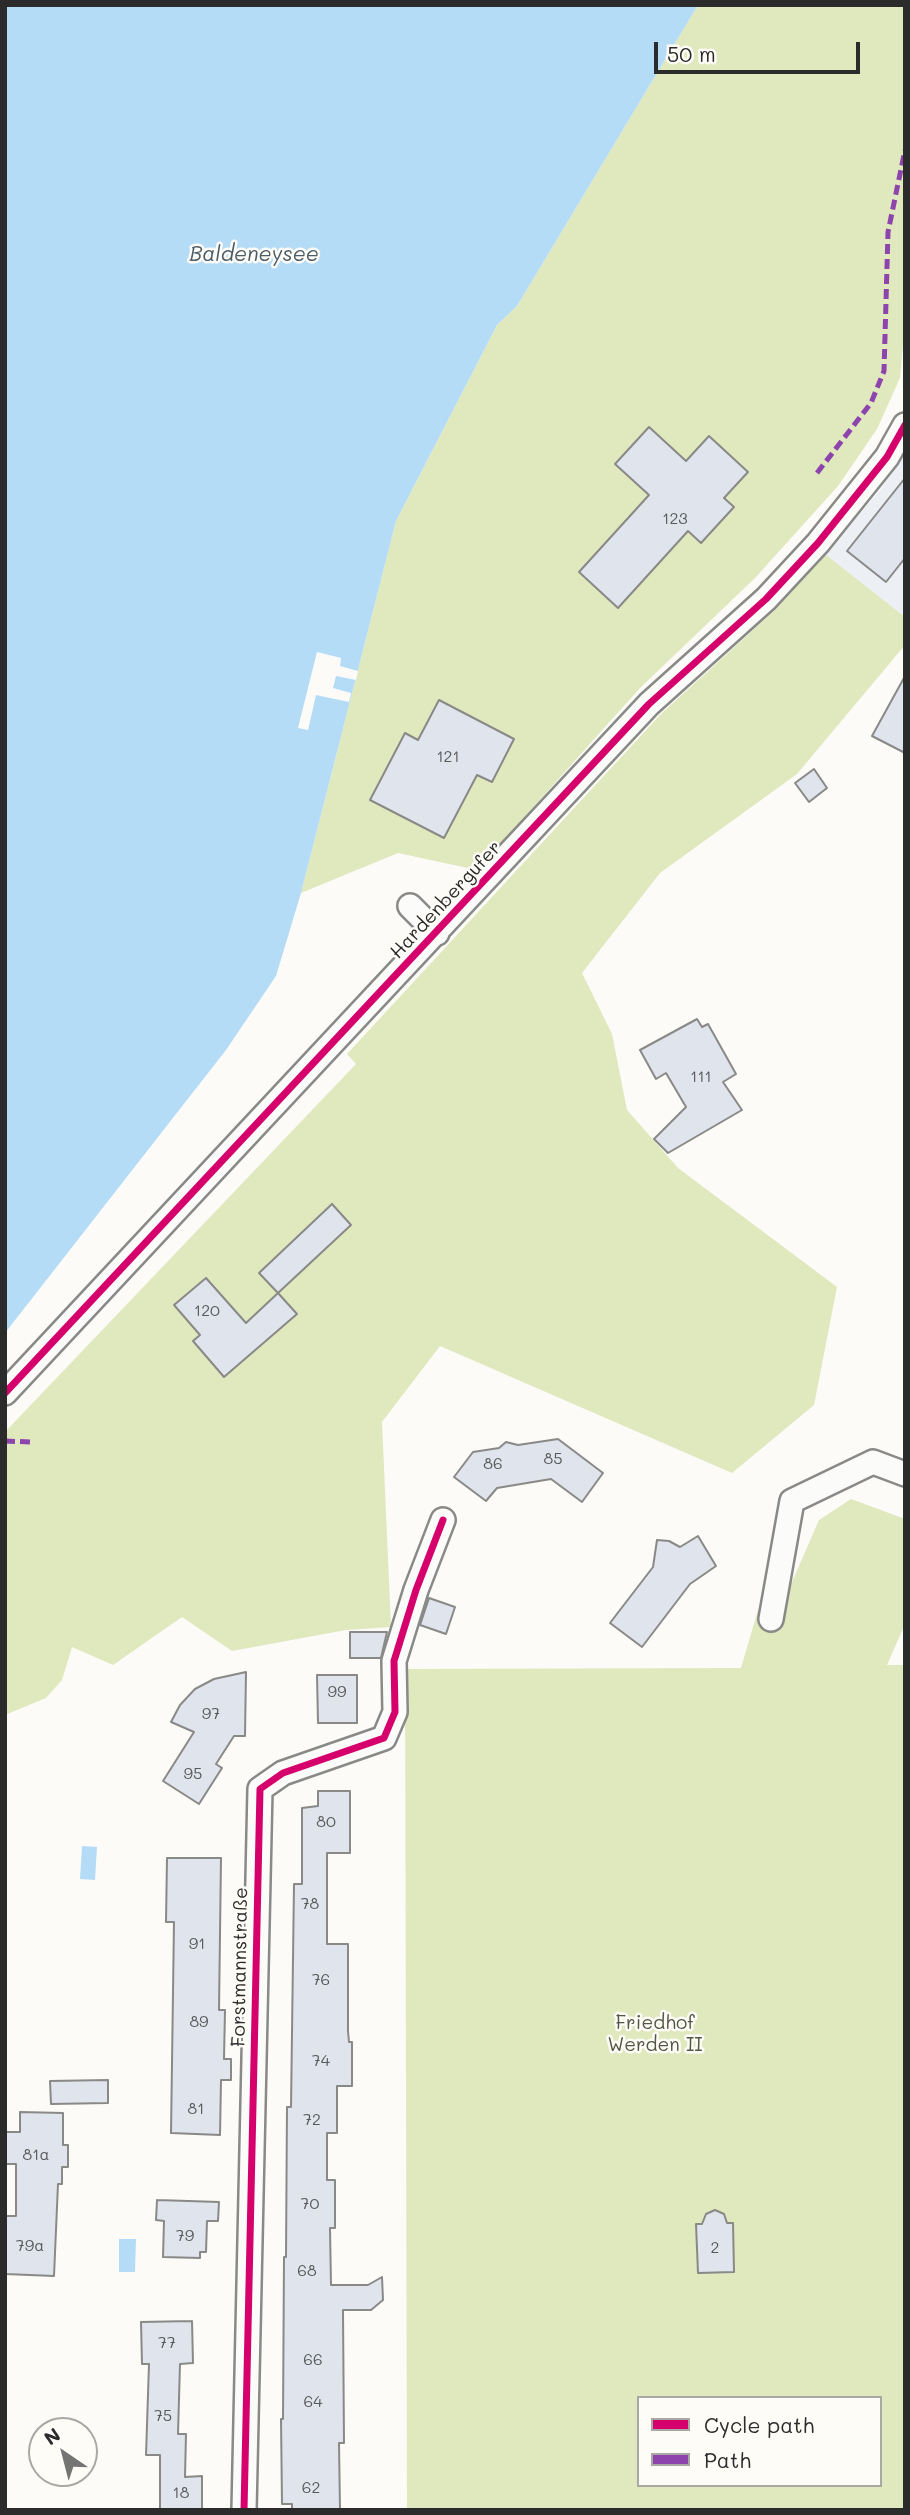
<!DOCTYPE html>
<meta charset="utf-8">
<style>
body{margin:0}
#map{position:relative;width:910px;height:2515px;overflow:hidden;background:#fcfbf8;font-family:Mali,sans-serif}
canvas{display:block}
.frame{position:absolute;inset:0;border:7px solid #2b2b2b;pointer-events:none}
.legend{position:absolute;left:637px;top:2396px;width:245px;height:91px;box-sizing:border-box;background:#fdfcf7;border:2px solid #a9a8a5;margin:0;padding:9px 12px;list-style:none;font-size:21px;color:#2b2b2b}
.legend li{display:flex;align-items:center;gap:14px;height:35px}
.legend b{width:35px;border:2px solid #a9a8a5}
.north{position:absolute;left:28px;top:2417px;width:70px;height:70px;box-sizing:border-box;background:#fdfcf7;border:2px solid #a9a8a5;border-radius:50%;rotate:325deg;font-size:19px;font-weight:700;line-height:28px;text-align:center;color:#2b2b2b}
.north::after{content:'';display:block;margin:auto;width:24px;height:32px;background:#747473;clip-path:polygon(50% 0,100% 100%,50% 72%,0 100%)}
.scale{position:absolute;left:654px;top:42px;width:206px;height:32px;box-sizing:border-box;border:4px solid #2b2b2b;border-top:0;padding-left:9px;font-size:21px;line-height:24px;white-space:nowrap;color:#2b2b2b;-webkit-text-stroke:5px #fdfcf7;paint-order:stroke}
</style>
<div id="map">
<canvas width="910" height="2515"></canvas>
<div class="frame"></div>
<ul class="legend">
<li><b style="height:9px;background:#d6006c"></b>Cycle path</li>
<li><b style="height:9px;background:#8e44ad"></b>Path</li>
</ul>
<div class="north">N</div>
<div class="scale">50 m</div>
</div>
<script>
const context = document.querySelector('canvas').getContext('2d');
context.lineJoin = 'round';
function fillPath(path, color) {
  context.fillStyle = color;
  context.fill(path, 'evenodd');
}
function toPath(rows) {
  const path = new Path2D();
  for (const r of rows) {
    path.moveTo(r[0], r[1]);
    for (let i = 2; i < r.length; i += 2) path.lineTo(r[i], r[i + 1]);
  }
  return path;
}
function strokePath(path, color, width, dash) {
  context.strokeStyle = color;
  context.lineWidth = width;
  context.lineCap = dash ? 'butt' : 'round';
  context.setLineDash(dash || []);
  context.stroke(path);
}
function label(font, color, halo, rows, align = 'center') {
  context.font = font + ' Mali,sans-serif';
  context.lineWidth = 5;
  context.setLineDash([]);
  context.textBaseline = 'middle';
  context.strokeStyle = halo;
  context.fillStyle = color;
  for (const [text, x, y, turn = 0] of rows) {
    context.save();
    context.translate(x, y);
    context.rotate((+turn || 0) * Math.PI / 180);
    context.textAlign = isNaN(turn) ? turn : align;
    if (halo) context.strokeText(text, 0, 0);
    context.fillText(text, 0, 0);
    context.restore();
  }
}
fillPath(toPath([
 [905,454,905,617,825,554,881,489]
]), '#eceff3');
fillPath(toPath([
 [698,5,905,5,905,323,900,378,877,429,838,486,755,578,640,688,477,870,398,853,301,893,396,521,497,325,517,306],
 [825,554,905,617,905,645,797,774,660,873,582,973,612,1034,627,1110,678,1168,837,1287,814,1405,732,1473,440,1346,382,1422,391,1627,346,1630,232,1651,182,1617,113,1665,72,1647,62,1680,46,1698,5,1715,5,1432,356,1064,347,1054,661,714,774,611],
 [851,1499,905,1519,905,1624,887,1665,905,1665,905,2510,407,2510,405,1669,741,1668,758,1610,778,1614,819,1520],
 [639,2398,880,2398,880,2485,639,2485]
]), '#e0e8be');
fillPath(toPath([
 [5,5,698,5,517,306,497,325,396,521,301,893,276,976,226,1050,5,1333],
 [82,1846,97,1847,95,1880,80,1879],
 [119,2239,136,2239,135,2272,119,2272]
]), '#b5dcf7');
fillPath(toPath([
 [317,652,341,658,340,666,358,671,356,680,336,676,333,688,351,693,349,702,316,695,308,730,298,728]
]), '#fcfbf8');
const building = toPath([
 [649,427,686,461,709,436,748,472,724,498,734,507,701,543,688,531,618,608,579,572,649,495,615,464,649,427],
 [905,478,905,558,886,582,847,551,905,478],
 [905,676,905,753,872,736,905,676],
 [439,700,514,739,492,782,477,775,444,838,370,800,405,733,418,740,439,700],
 [814,769,827,788,809,802,795,783,814,769],
 [697,1019,702,1027,708,1024,736,1074,723,1082,742,1110,668,1153,654,1139,686,1107,666,1073,656,1079,640,1050,697,1019],
 [332,1204,351,1225,278,1293,259,1273,332,1204],
 [206,1278,246,1323,278,1293,297,1314,224,1377,193,1341,200,1335,174,1305,206,1278],
 [558,1439,603,1473,582,1502,551,1479,497,1488,486,1501,454,1477,473,1452,499,1448,506,1442,518,1445,558,1439],
 [698,1536,716,1566,690,1584,642,1647,610,1623,653,1567,657,1540,669,1541,680,1547,698,1536],
 [429,1598,455,1607,446,1634,420,1625,429,1598],
 [350,1632,387,1632,381,1658,350,1658,350,1632],
 [246,1672,245,1736,234,1736,216,1764,222,1768,199,1804,163,1781,194,1732,171,1722,180,1705,195,1689,214,1679,246,1672],
 [317,1675,357,1675,357,1723,318,1723,317,1675],
 [318,1791,350,1791,350,1853,327,1853,327,1944,348,1944,348,2031,349,2042,352,2042,352,2086,337,2086,337,2133,327,2133,327,2180,335,2180,335,2228,330,2228,331,2285,368,2285,382,2277,383,2300,371,2310,343,2310,344,2443,339,2443,340,2510,292,2510,292,2504,282,2504,281,2419,283,2419,284,2257,286,2257,287,2107,291,2107,294,1884,302,1884,302,1808,318,1806,318,1791],
 [167,1858,221,1858,219,2010,225,2010,224,2059,231,2059,231,2080,221,2080,220,2135,171,2133,174,1922,166,1922,167,1858],
 [108,2080,108,2103,51,2104,50,2081,108,2080],
 [20,2112,63,2113,63,2145,68,2145,68,2167,62,2167,62,2184,58,2184,54,2276,5,2274,5,2216,16,2216,16,2164,5,2164,5,2132,20,2132,20,2112],
 [157,2200,219,2202,218,2221,207,2221,206,2252,200,2252,200,2258,163,2257,164,2221,156,2220,157,2200],
 [715,2210,724,2214,727,2223,733,2223,734,2272,698,2273,696,2224,702,2224,706,2214,715,2210],
 [192,2321,193,2363,180,2364,178,2434,186,2434,185,2477,202,2476,202,2510,160,2510,160,2455,146,2455,149,2364,142,2364,141,2322,192,2321]
]);
fillPath(building, '#e0e4ec');
strokePath(building, '#898987', 2);
const minor = toPath([
 [410,906,437,933],
 [5,1393,649,704,766,599,818,543,887,457,905,425],
 [771,1619,792,1501,873,1462,905,1474],
 [244,2510,260,1789,283,1773,384,1738,395,1712,394,1661,416,1590,443,1520]
]);
strokePath(minor, '#898987', 28);
strokePath(minor, '#fbfbf9', 23);
strokePath(toPath([
 [817,473,871,403,884,371,888,232,905,150],
 [5,1441,31,1442]
]), '#8e44ad', 5, [10, 5]);
strokePath(toPath([
 [5,1393,649,704,766,599,818,543,887,457,905,425],
 [244,2510,260,1789,283,1773,384,1738,395,1712,394,1661,416,1590,443,1520]
]), '#d6006c', 7);
label('16px', '#58595b', null, [
 ["123",675,519],
 ["121",448,757],
 ["111",701,1077],
 ["120",207,1311],
 ["85",553,1459],
 ["86",493,1464],
 ["99",337,1692],
 ["97",211,1714],
 ["95",193,1774],
 ["80",326,1822],
 ["78",310,1904],
 ["91",197,1944],
 ["76",321,1980],
 ["89",199,2022],
 ["74",321,2061],
 ["81",196,2109],
 ["72",312,2120],
 ["81a",36,2155],
 ["70",310,2204],
 ["79",185,2236],
 ["79a",30,2246],
 ["2",715,2248],
 ["68",307,2271],
 ["77",167,2343],
 ["66",313,2360],
 ["64",313,2402],
 ["75",163,2416],
 ["62",311,2488],
 ["18",181,2493]
]);
label('19px', '#2b2b2b', '#fdfcf7', [
 ["Hardenbergufer",446,900,-47],
 ["Forstmannstraße",240,1967,-89]
]);
label('19px', '#525644', '#fdfcf7', [
 ["Friedhof",655,2023],
 ["Werden II",655,2045]
]);
label('italic 21px', '#4b5c68', '#fdfcf7', [
 ["Baldeneysee",254,255]
]);
</script>
